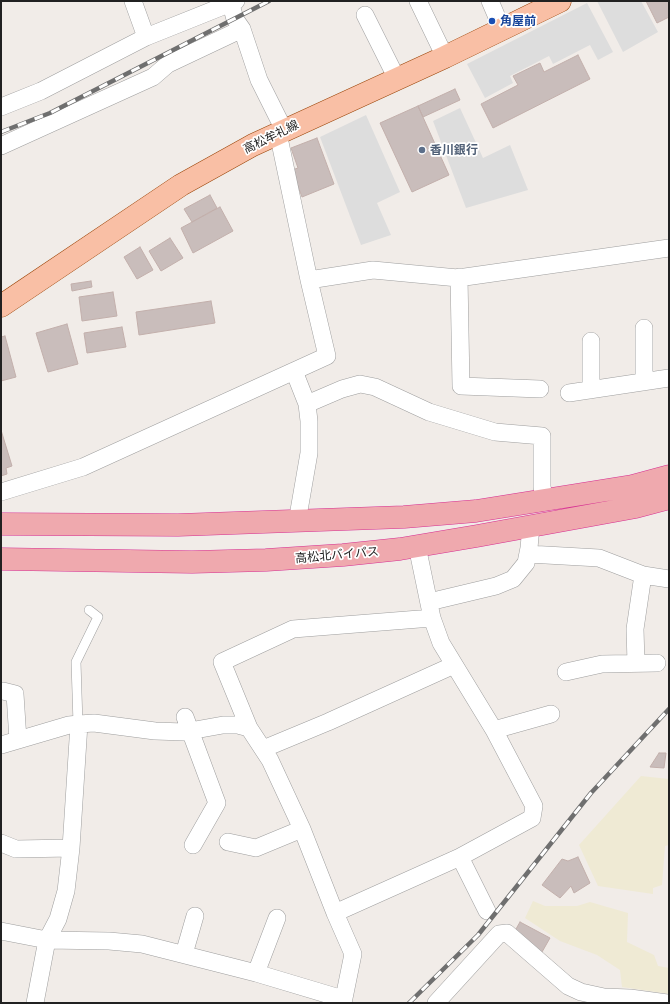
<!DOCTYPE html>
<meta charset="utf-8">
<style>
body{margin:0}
#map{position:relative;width:670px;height:1004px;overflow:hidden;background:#f1ece8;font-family:"Golos Text",sans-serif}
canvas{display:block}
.frame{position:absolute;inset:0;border:2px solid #212121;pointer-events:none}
</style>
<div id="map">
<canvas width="670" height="1004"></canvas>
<div class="frame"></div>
</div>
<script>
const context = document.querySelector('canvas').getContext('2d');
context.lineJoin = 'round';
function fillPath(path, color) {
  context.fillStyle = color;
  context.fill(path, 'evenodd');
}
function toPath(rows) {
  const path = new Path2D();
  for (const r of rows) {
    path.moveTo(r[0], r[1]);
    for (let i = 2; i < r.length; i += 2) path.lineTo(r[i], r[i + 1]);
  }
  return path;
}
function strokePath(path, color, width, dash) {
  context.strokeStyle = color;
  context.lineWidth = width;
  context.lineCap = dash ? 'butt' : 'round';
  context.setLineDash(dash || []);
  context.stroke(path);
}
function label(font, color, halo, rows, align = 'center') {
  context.font = font + ' "Golos Text","Noto Sans JP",sans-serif';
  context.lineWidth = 3.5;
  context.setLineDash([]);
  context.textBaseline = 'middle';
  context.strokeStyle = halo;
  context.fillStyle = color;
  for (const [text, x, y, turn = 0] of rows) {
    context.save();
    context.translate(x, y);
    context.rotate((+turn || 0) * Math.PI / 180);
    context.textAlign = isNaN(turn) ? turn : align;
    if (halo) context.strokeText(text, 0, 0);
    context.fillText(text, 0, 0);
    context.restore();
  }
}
fillPath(toPath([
 [641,776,669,779,669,845,665,846,662,885,653,888,653,894,598,886,579,845],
 [533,901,545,906,577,906,590,902,628,913,627,942,654,955,658,966,669,968,669,994,622,987,620,970,597,955,560,941,525,918]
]), '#efead4');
fillPath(toPath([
 [597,1,641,1,658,32,623,52],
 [587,3,613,52,598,60,590,45,553,64,549,56,510,76,513,83,485,98,467,64],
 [460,108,483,158,510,145,528,190,466,208,433,121],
 [366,115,400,192,377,203,391,235,361,245,320,137]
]), '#ddd');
const building = toPath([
 [646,1,669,1,669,17,657,23,646,1],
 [578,55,590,79,493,128,481,104,518,85,513,76,540,63,544,72,578,55],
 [455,89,460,100,423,117,418,106,455,89],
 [418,106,449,175,412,192,380,123,418,106],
 [317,138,334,184,302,197,292,170,298,168,291,148,317,138],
 [210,195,217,208,192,222,184,209,210,195],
 [220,207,233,231,193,253,181,228,220,207],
 [170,238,183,258,161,271,149,251,170,238],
 [140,247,153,270,137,279,124,257,140,247],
 [91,281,92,287,72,291,71,284,91,281],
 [113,292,117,316,82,321,79,297,113,292],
 [211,301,215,323,139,335,136,312,211,301],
 [67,324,78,364,48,372,36,333,67,324],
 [122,327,126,347,87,353,84,333,122,327],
 [5,336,16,377,1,381,1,337,5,336],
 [1,430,12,466,6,468,7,474,1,476,1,430],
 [659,753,666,753,664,768,650,767,659,753],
 [578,857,590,883,574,893,571,886,560,898,542,885,562,859,568,861,578,857],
 [520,922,550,938,542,952,512,936,520,922]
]);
fillPath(building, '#c9bdbb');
strokePath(building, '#c2afab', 1);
const service = toPath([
 [78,724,76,662,98,617,89,610]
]);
const minor = toPath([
 [133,1,146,37],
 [230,1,235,19,242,29,259,80,284,130],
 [418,1,445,57],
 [490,1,502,29],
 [365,15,397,79],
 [1,107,41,91,146,37,236,1],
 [278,133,309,280,373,270,458,278,669,248],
 [1,146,153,77,168,64,242,29],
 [459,277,461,386,540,389],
 [644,328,644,382],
 [591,341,591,390],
 [294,371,307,404,309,421,309,453,297,522],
 [569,393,669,378],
 [307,404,342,389,360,384,375,387,429,412,495,432,542,436,542,487,545,500],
 [1,492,83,467,327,356,309,280],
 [528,554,599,558,643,575,669,579],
 [429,602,496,586,513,579,526,563,529,548,531,526],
 [636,663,635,629,643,575],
 [566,672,602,664,657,663],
 [3,691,15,694,18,740],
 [185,717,217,803,193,845],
 [249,728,222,662,293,629,432,618],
 [494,730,551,714],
 [1,745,69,725,79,724,94,723,155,731,184,732,223,725,238,725,249,728,270,760,302,829,335,913,353,954,343,1003],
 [263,749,328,722,454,665],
 [228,842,256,848,302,829],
 [1,843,16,849,71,848],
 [460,857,487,911],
 [335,913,460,857,532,818,534,806,494,730,441,643,432,618,417,546],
 [1,931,47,940,109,941,142,944,256,973,343,999],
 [184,954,195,916],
 [256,973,277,918],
 [35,1003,47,940,58,919,66,891,71,848,79,724],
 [436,1003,499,934,507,933,568,986,581,992,604,997,630,998,667,1003]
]);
const primary = toPath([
 [1,306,181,185,253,145,445,57,560,1]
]);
const trunk = toPath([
 [1,524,178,525,404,517,476,511,632,486,669,476],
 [1,559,192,562,266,560,343,555,400,549,477,536,636,507,669,498]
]);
strokePath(service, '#9e9e9e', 10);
strokePath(minor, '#9e9e9e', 18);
strokePath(primary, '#994205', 23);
strokePath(trunk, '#d62e92', 23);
strokePath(service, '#fff', 9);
strokePath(minor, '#fff', 17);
strokePath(primary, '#f9bfa5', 22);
strokePath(trunk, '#efa9ae', 22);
const rail = toPath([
 [1,132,50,113,269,1],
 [409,1003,478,935,591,793,669,709]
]);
strokePath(rail, '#6f6f6f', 4.5);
strokePath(rail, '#fff', 3, [9]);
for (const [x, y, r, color] of [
 [492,21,4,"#1a4fb4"],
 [422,150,4,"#5c6f8a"]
]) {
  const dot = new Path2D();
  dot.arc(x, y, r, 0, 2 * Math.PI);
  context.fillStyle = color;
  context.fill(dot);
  strokePath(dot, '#fff', 1.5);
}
label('bold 12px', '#164399', '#fff', [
 ["角屋前",500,21]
], 'left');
label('12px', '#212121', '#fff', [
 ["高松牟礼線",271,137,-26],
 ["高松北バイパス",337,555,-5]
]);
label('bold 12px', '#4e5e75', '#fff', [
 ["香川銀行",430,150]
], 'left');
</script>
